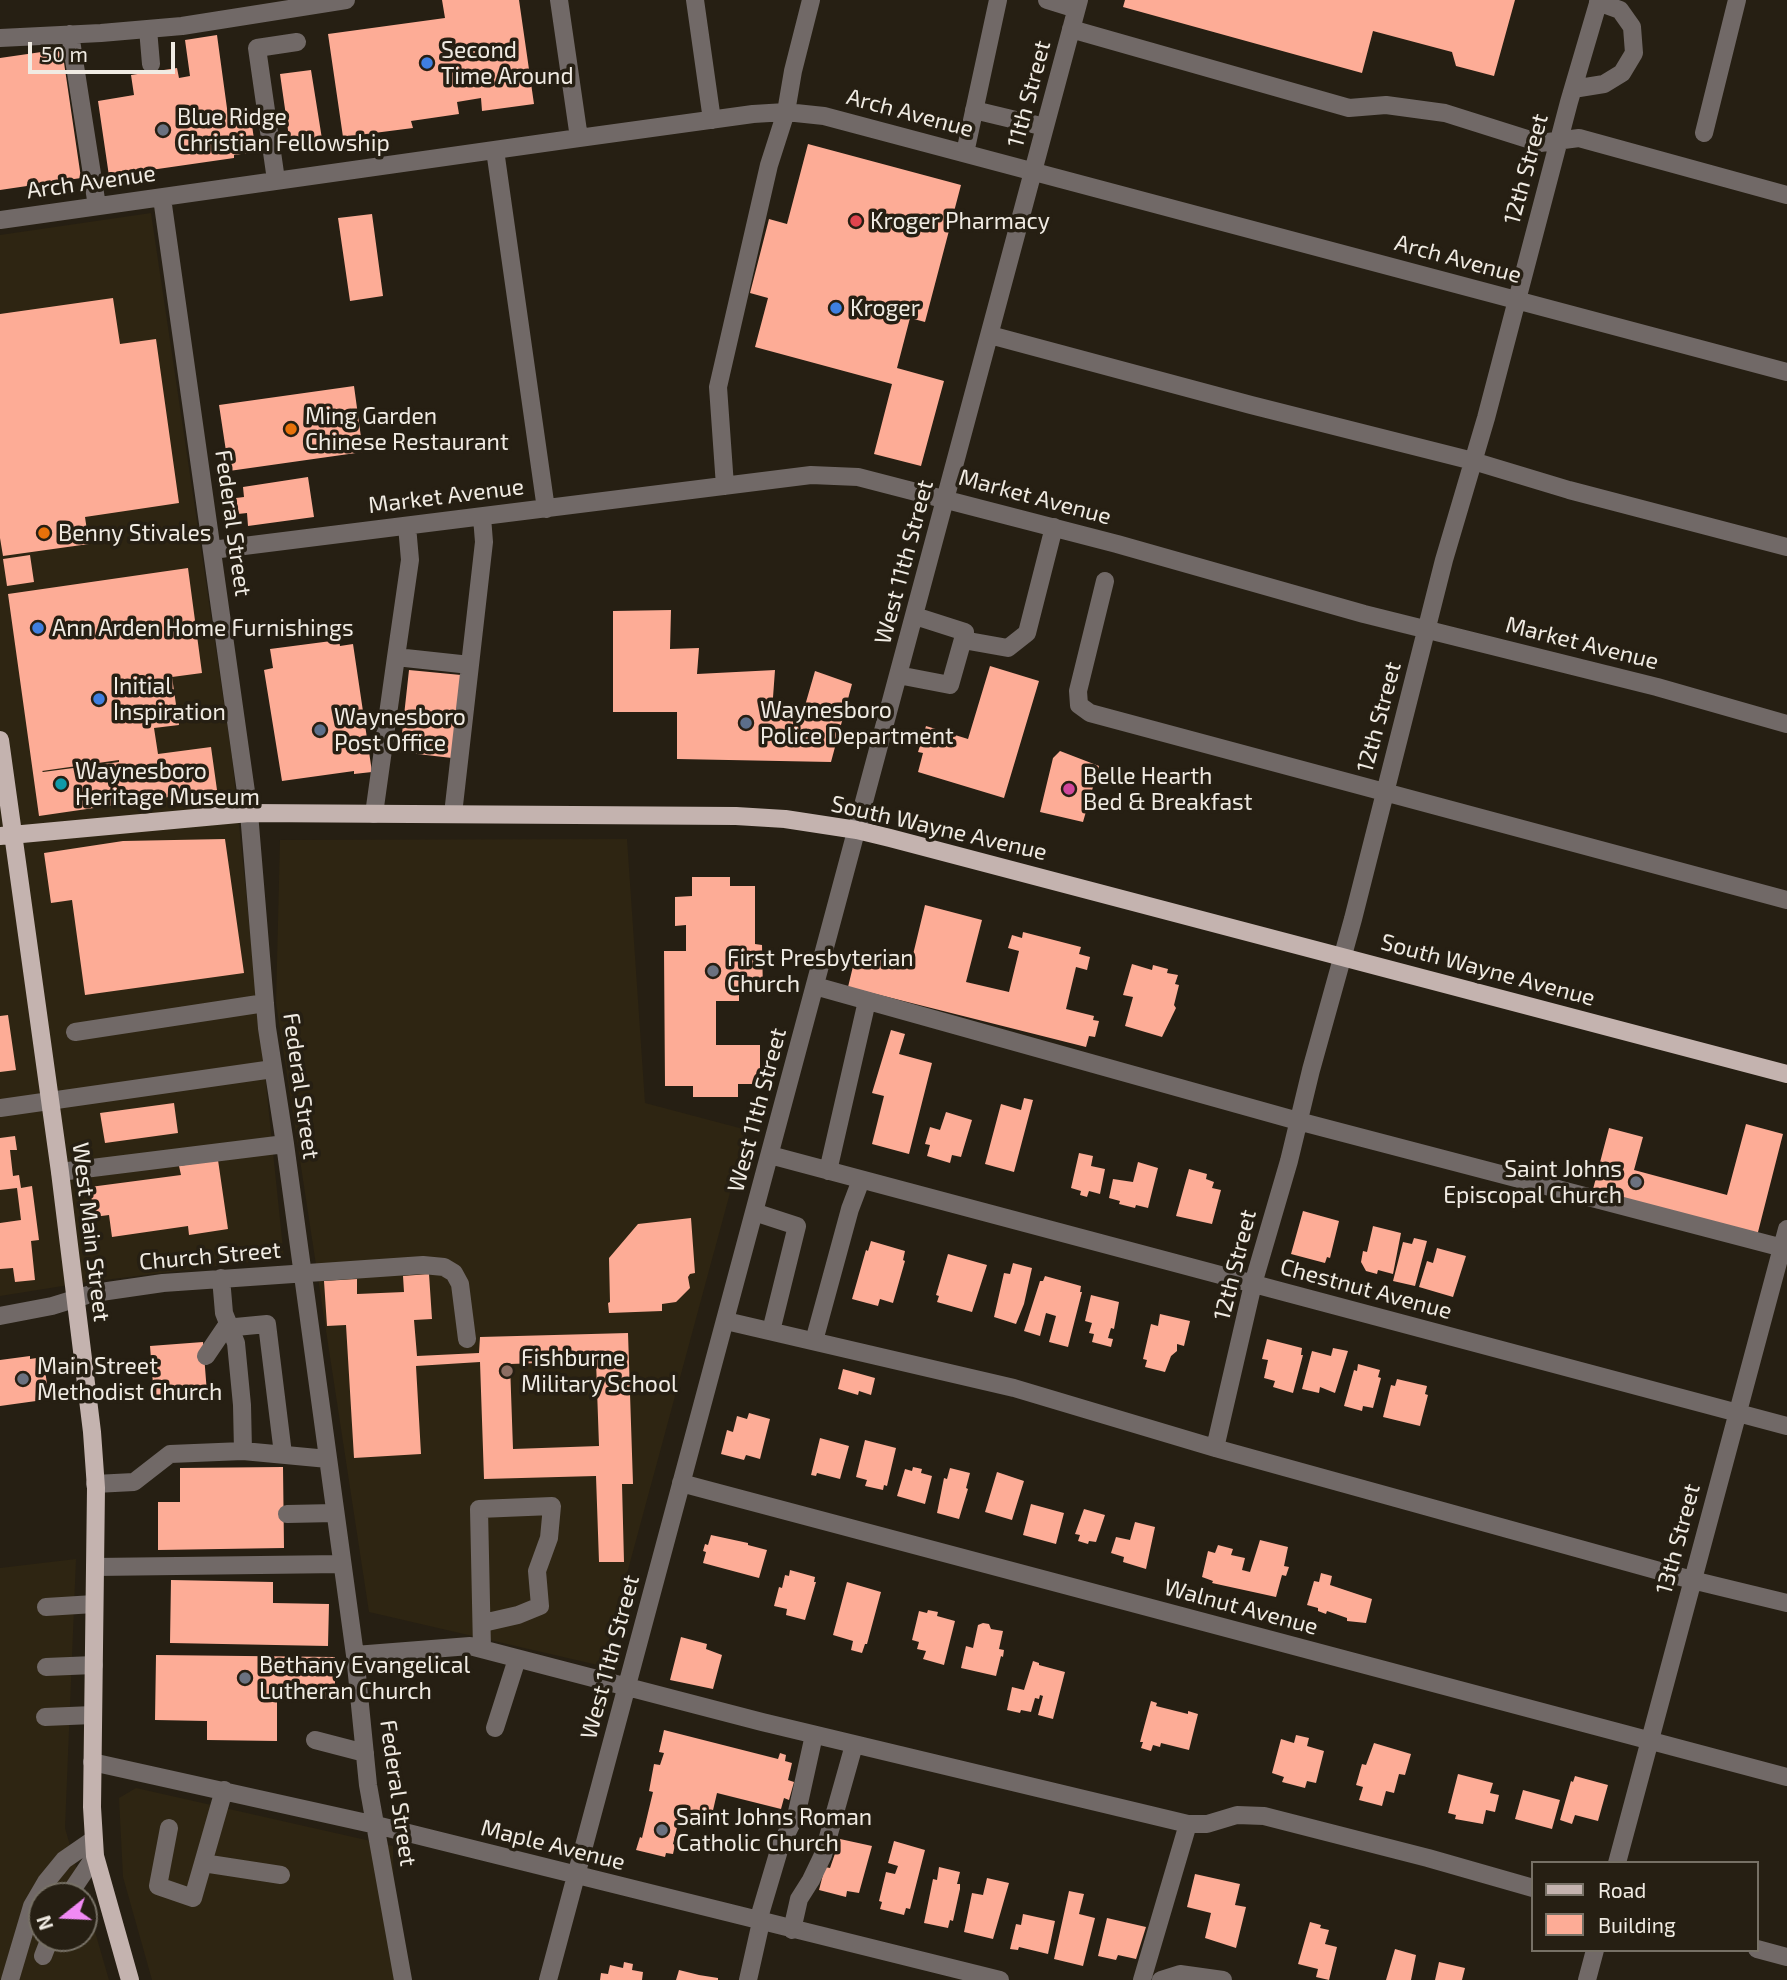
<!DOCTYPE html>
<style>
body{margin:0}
#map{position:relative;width:1787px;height:1980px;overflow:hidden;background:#261f13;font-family:"Exo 2",sans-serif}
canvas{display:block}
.legend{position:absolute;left:1531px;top:1861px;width:228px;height:91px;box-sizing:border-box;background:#261f13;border:2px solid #777166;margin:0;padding:9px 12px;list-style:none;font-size:21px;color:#f0ebe3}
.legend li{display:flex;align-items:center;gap:14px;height:35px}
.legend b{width:35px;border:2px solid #777166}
.north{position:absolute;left:28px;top:1882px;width:70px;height:70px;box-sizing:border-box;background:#261f13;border:2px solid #777166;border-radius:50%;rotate:252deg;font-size:19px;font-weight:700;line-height:28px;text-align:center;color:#f0ebe3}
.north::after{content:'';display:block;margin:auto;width:24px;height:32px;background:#f18af4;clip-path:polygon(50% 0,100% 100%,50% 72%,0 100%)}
.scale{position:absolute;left:28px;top:42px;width:147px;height:32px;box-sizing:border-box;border:4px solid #f0ebe3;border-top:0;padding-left:9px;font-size:21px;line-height:24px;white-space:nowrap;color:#f0ebe3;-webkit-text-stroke:5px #261f13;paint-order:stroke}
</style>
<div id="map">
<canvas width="1787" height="1980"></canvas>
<ul class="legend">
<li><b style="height:9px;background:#c4b3af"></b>Road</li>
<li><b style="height:19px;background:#fdac96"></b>Building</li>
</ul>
<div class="north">N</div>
<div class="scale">50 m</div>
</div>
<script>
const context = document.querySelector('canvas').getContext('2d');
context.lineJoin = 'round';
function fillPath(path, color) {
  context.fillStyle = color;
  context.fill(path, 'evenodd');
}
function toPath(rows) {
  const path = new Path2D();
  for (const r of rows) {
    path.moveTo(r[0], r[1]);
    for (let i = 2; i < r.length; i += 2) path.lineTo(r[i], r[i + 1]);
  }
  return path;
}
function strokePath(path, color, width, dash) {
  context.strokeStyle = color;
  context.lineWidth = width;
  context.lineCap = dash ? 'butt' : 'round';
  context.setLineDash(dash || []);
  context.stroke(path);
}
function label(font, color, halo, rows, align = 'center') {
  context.font = font + ' "Exo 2",sans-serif';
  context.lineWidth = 7;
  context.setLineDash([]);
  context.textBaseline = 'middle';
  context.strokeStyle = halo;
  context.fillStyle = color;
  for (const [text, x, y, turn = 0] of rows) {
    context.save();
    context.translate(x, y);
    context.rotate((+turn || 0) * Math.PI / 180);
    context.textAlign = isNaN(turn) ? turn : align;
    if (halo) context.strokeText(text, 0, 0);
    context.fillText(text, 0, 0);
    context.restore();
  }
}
fillPath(toPath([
 [151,213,232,757,284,1258,88,1282,0,1296,0,235],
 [627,839,645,1103,747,1130,602,1666,369,1612,276,1003,280,840],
 [76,1559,65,1828,109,1980,0,1980,0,1568],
 [42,1896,84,1896,84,1938,42,1938],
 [136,1788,393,1846,395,1980,152,1980,123,1877,119,1798]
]), '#2e2512');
fillPath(toPath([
 [442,0,519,0,534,104,482,111,481,98,457,102,459,114,411,121,413,128,343,137,328,34,445,18],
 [1125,0,1515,0,1494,76,1456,66,1452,52,1373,31,1362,73,1123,7],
 [217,35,229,123,251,119,256,152,234,155,234,158,109,176,98,101,134,95,131,75,177,68,179,78,190,76,185,40],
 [62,49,81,178,0,190,0,58],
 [311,70,322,139,290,144,280,74],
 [808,144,961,185,925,322,910,318,897,368,944,381,921,466,874,454,892,384,755,347,768,298,750,293,769,219,787,224],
 [372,214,383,296,350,301,338,218],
 [113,298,120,344,156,339,179,503,85,517,89,544,3,556,0,538,0,314],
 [354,386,363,452,229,471,219,405],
 [308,477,314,517,248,526,247,513,238,514,236,498,244,497,243,487],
 [30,555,34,582,7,586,3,559],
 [188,568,202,673,172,677,179,725,154,728,158,754,211,747,217,790,39,816,8,594],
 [119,760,119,762,43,772,42,771],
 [671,610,670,649,699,648,697,674,775,670,772,711,804,709,815,671,852,684,831,762,677,759,677,712,613,712,613,611],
 [339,640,340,646,353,644,372,772,354,774,354,771,282,781,264,670,273,668,270,649],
 [990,666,1039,681,1004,798,918,772,923,753,918,752,926,726,968,739],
 [409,670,461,675,452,758,400,752],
 [1060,751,1099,766,1083,822,1040,812,1053,758],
 [225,839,244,973,85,995,72,900,51,903,44,853,123,841],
 [692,877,730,877,730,886,755,886,755,944,762,945,763,991,739,991,739,1001,716,1001,716,1045,760,1045,760,1084,738,1084,738,1097,693,1097,693,1086,665,1086,664,951,686,951,686,925,675,926,675,897,692,896],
 [925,905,982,920,966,982,1009,992,1019,951,1008,948,1012,935,1022,938,1023,932,1081,947,1079,954,1090,957,1087,970,1076,967,1066,1009,1094,1016,1093,1020,1099,1021,1095,1037,1089,1036,1086,1047,848,987,856,954,910,967],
 [1132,964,1152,970,1153,965,1168,969,1167,973,1178,975,1175,984,1179,985,1174,1005,1176,1008,1162,1037,1125,1026,1133,997,1123,995],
 [8,1015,16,1070,0,1072,0,1016],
 [891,1030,905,1034,899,1054,932,1063,909,1154,872,1144,884,1096,872,1093],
 [1024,1098,1033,1100,1014,1172,985,1164,1001,1104,1021,1110],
 [174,1103,178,1133,105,1143,100,1113],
 [946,1112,972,1120,961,1157,952,1155,950,1163,927,1156,930,1145,925,1144,930,1127,940,1130],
 [1746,1124,1783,1134,1757,1236,1592,1193,1609,1128,1643,1137,1634,1170,1727,1195],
 [15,1136,17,1150,10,1150,13,1176,19,1175,21,1188,32,1186,39,1240,31,1241,35,1280,15,1282,13,1268,0,1269,0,1223,21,1220,17,1188,0,1190,0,1138],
 [1079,1153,1093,1156,1091,1166,1105,1169,1100,1194,1089,1191,1087,1197,1080,1195,1081,1191,1071,1188],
 [218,1160,228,1229,189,1235,188,1226,112,1237,109,1215,94,1217,90,1187,181,1175,179,1166],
 [1138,1162,1158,1168,1148,1208,1136,1205,1135,1208,1119,1204,1120,1201,1109,1198,1113,1179,1133,1182],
 [1189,1169,1207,1174,1206,1179,1214,1182,1212,1188,1221,1190,1212,1224,1176,1216],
 [1303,1211,1339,1221,1330,1258,1327,1257,1325,1263,1291,1254],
 [691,1218,695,1273,690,1274,688,1277,690,1288,676,1302,662,1304,662,1311,609,1313,608,1303,610,1302,609,1258,638,1224],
 [1373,1226,1401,1233,1393,1274,1378,1270,1377,1274,1366,1271,1361,1262,1363,1251,1367,1252],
 [1414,1238,1427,1241,1415,1286,1393,1281,1403,1242,1412,1244],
 [871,1241,905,1251,903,1260,905,1261,893,1303,880,1299,878,1306,852,1299,866,1250,868,1251],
 [1437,1248,1466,1256,1453,1297,1419,1287,1427,1261,1433,1263],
 [948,1254,987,1265,972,1312,937,1302,939,1296,936,1295],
 [1013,1263,1032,1268,1024,1304,1016,1324,994,1317,1004,1273,1010,1274],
 [429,1274,432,1319,414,1320,417,1356,479,1353,480,1337,628,1333,633,1484,622,1484,624,1562,599,1562,596,1476,484,1479,480,1362,416,1366,421,1454,354,1458,346,1325,327,1326,324,1281,357,1279,357,1294,404,1292,403,1276],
 [596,1361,599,1446,513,1449,510,1364],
 [1045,1276,1081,1286,1080,1292,1082,1292,1068,1347,1049,1342,1056,1316,1046,1313,1040,1336,1024,1331,1040,1281,1043,1281],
 [1091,1295,1119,1302,1114,1329,1111,1328,1108,1338,1113,1339,1111,1347,1092,1342,1094,1334,1089,1333,1092,1323,1085,1321],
 [1160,1314,1190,1321,1184,1346,1177,1344,1177,1351,1171,1356,1165,1372,1145,1367,1147,1360,1143,1359,1151,1324,1158,1326],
 [1267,1339,1302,1348,1301,1355,1303,1355,1293,1393,1273,1387,1275,1381,1264,1378,1268,1360,1262,1359],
 [203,1342,207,1393,154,1397,150,1346],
 [1333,1348,1348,1351,1335,1393,1320,1387,1319,1393,1302,1389,1312,1351,1331,1356],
 [30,1356,30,1359,43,1357,49,1397,36,1399,36,1401,0,1406,0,1360],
 [1358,1364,1380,1370,1378,1377,1381,1378,1373,1408,1363,1406,1362,1411,1344,1406,1354,1370,1357,1371],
 [843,1369,875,1378,871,1395,859,1391,858,1395,838,1389],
 [1397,1379,1427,1386,1425,1394,1428,1395,1420,1426,1383,1417,1391,1385,1395,1386],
 [749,1413,770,1419,760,1459,746,1455,744,1460,721,1454,727,1430,733,1432,737,1416,747,1419],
 [820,1438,849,1446,840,1479,817,1473,816,1476,811,1475],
 [865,1440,896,1448,887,1486,884,1485,883,1490,865,1486,867,1480,856,1477],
 [283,1467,284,1548,158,1550,158,1502,180,1502,180,1468],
 [913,1467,922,1469,921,1473,932,1476,925,1504,897,1496,905,1469,912,1471],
 [950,1468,970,1473,966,1488,968,1489,959,1519,937,1513,944,1478,947,1479],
 [997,1472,1024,1481,1012,1520,985,1512],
 [1031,1504,1064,1513,1056,1544,1023,1535],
 [1084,1509,1105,1515,1096,1542,1089,1541,1088,1544,1078,1541,1080,1535,1075,1534],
 [1135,1522,1155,1527,1146,1569,1123,1562,1124,1557,1111,1553,1116,1537,1130,1540],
 [711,1535,748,1543,748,1545,767,1550,759,1578,703,1563,706,1552,703,1551,705,1544,708,1545],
 [1260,1540,1288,1547,1284,1566,1289,1567,1286,1576,1282,1575,1276,1597,1212,1583,1213,1581,1202,1577,1208,1551,1215,1553,1218,1545,1233,1549,1231,1555,1245,1558,1242,1570,1250,1572],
 [790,1570,815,1577,814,1582,816,1582,805,1620,786,1615,787,1609,774,1606,779,1587,782,1588,785,1575,789,1576],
 [1321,1573,1332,1576,1330,1585,1372,1599,1366,1623,1347,1621,1347,1618,1327,1611,1326,1614,1318,1611,1318,1608,1307,1605,1314,1581,1319,1582],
 [171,1580,273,1582,273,1603,329,1604,328,1646,170,1643],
 [847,1582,881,1592,867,1644,865,1644,862,1653,851,1650,853,1641,833,1635],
 [928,1610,938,1612,937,1616,955,1621,944,1665,923,1659,926,1651,917,1649,919,1642,912,1640,919,1611,927,1613],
 [983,1623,989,1624,991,1629,1003,1631,999,1649,1004,1650,1003,1657,1001,1656,996,1676,961,1668,966,1646,973,1648,978,1625],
 [681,1637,707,1644,706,1649,722,1655,713,1689,670,1680],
 [156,1655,335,1657,335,1699,277,1698,277,1741,207,1740,207,1721,155,1720],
 [1033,1661,1039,1663,1039,1665,1065,1672,1053,1719,1038,1715,1043,1696,1040,1695,1039,1699,1035,1698,1031,1712,1021,1710,1020,1713,1007,1710,1012,1687,1024,1690],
 [1151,1701,1157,1703,1156,1706,1188,1714,1188,1711,1198,1714,1189,1750,1161,1743,1160,1747,1153,1745,1151,1751,1141,1748,1143,1742,1140,1742],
 [664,1730,778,1759,780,1753,786,1755,785,1761,792,1763,788,1780,794,1782,789,1800,784,1798,781,1809,717,1793,711,1819,681,1811,673,1844,675,1845,673,1854,666,1853,665,1857,636,1850,640,1837,642,1838,653,1792,649,1791,654,1764,660,1765,664,1753,659,1752],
 [1296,1735,1309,1738,1307,1746,1324,1751,1316,1783,1307,1781,1305,1788,1282,1782,1284,1777,1272,1773,1281,1739,1294,1743],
 [1374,1743,1411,1754,1405,1775,1399,1774,1394,1793,1386,1791,1382,1806,1359,1800,1363,1787,1356,1785,1362,1764,1366,1765],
 [1458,1774,1493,1783,1490,1793,1499,1795,1495,1812,1486,1810,1483,1824,1455,1819,1456,1815,1448,1813],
 [1575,1776,1608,1785,1598,1821,1575,1815,1572,1824,1560,1820,1571,1781,1573,1782],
 [1523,1790,1560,1800,1552,1829,1515,1819],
 [840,1839,872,1846,859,1893,847,1891,846,1897,819,1890,825,1867,830,1868],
 [894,1841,925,1850,910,1909,906,1908,904,1915,880,1909,882,1902,879,1901,886,1872,895,1874,898,1866,888,1863],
 [939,1867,960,1872,957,1884,960,1884,960,1889,953,1921,950,1920,948,1928,924,1923,933,1879,937,1880],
 [1195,1874,1240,1884,1235,1905,1246,1907,1236,1948,1205,1938,1211,1913,1187,1907],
 [987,1878,1009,1883,993,1939,964,1932,972,1893,983,1895],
 [1069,1891,1084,1894,1079,1914,1095,1918,1083,1966,1054,1959],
 [1023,1914,1055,1921,1048,1954,1019,1947,1018,1950,1010,1949,1016,1924,1021,1925],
 [1107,1918,1146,1927,1136,1959,1118,1955,1116,1960,1098,1956],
 [1310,1922,1321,1925,1320,1928,1329,1930,1325,1944,1337,1947,1329,1980,1316,1977,1318,1969,1298,1964],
 [1395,1949,1416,1955,1411,1980,1386,1980],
 [624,1962,633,1964,632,1970,643,1972,642,1980,600,1980,601,1973,608,1974,610,1965,623,1968],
 [1439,1962,1465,1968,1462,1980,1435,1980],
 [679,1970,699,1975,718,1978,718,1980,676,1980]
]), '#fdac96');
strokePath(toPath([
 [559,0,579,138],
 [695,0,712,120],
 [1047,0,1076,9],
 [148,29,151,64],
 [1071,29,1349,108,1386,105,1445,113,1540,143,1579,138,1787,195],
 [70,34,97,206],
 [0,38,101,33,182,26,346,0],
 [1573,89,1604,84,1622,73,1634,53,1632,27,1620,10,1598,2],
 [974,110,1045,127],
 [1704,133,1737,0],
 [495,150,546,509],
 [965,153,998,0],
 [276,180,257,48,297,42],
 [162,198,249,813,267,1028,285,1144,355,1655,368,1785,403,1980],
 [0,220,579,138,753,114,786,112,824,116,1787,372],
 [990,335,1251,405,1473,461,1569,490,1787,547],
 [725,486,718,387,769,165,786,112,793,71,811,0],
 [212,550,811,475,858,477,1117,544,1364,614,1657,687,1787,724],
 [1105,581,1078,691,1079,705,1090,713,1787,900],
 [963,640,1008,648,1027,633,1054,527],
 [396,657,410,560,407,526],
 [470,665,484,542,482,517],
 [898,675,950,685,965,632,915,616],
 [374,814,396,657,470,665,453,814],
 [815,986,1298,1121,1787,1249],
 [75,1032,265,1003],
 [0,1108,273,1069],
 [770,1155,1787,1426],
 [828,1171,867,1001],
 [60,1172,285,1144],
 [754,1212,797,1226,771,1331],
 [221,1278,224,1313,236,1343,242,1405,243,1451],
 [0,1316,52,1306,94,1293,163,1283,423,1265,444,1267,454,1273,460,1284,467,1339],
 [726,1321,1014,1388,1215,1448,1692,1580,1787,1603],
 [814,1341,850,1209,861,1180],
 [206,1356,225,1328,267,1324,283,1454],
 [1215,1448,1253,1284,1289,1161,1311,1070,1353,919,1444,560,1486,418,1569,102,1599,0],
 [681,1483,1787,1777],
 [95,1484,134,1482,170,1454,243,1451,328,1459],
 [287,1514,335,1513],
 [95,1567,342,1564],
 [46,1607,94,1604],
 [482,1649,479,1509,552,1506,549,1538,537,1571,540,1606,518,1615,483,1623],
 [355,1655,470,1646,762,1722,1188,1824,1207,1824,1237,1815,1264,1816,1428,1858,1533,1888],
 [46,1667,94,1665],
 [45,1717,93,1715],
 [495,1728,517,1659],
 [315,1740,365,1753],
 [92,1762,376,1825,1000,1980],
 [169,1828,158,1886,193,1898,224,1790],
 [203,1863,281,1875],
 [1617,1863,1787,1229],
 [68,1896,95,1856],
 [758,1921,780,1847,797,1812,814,1735],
 [792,1930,799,1899,811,1880,823,1855,854,1745],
 [1757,1949,1787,1957],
 [43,1956,50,1938],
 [10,1980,32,1906,46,1882,64,1860,93,1840],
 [548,1980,1079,0],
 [748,1980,761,1922],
 [1142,1980,1188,1824],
 [1161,1980,1180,1974,1223,1980],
 [1587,1980,1595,1950]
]), '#716967', 18);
strokePath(toPath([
 [0,740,60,1172,92,1432,96,1488,92,1807,95,1856,130,1980],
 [0,836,249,813,736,816,785,819,857,830,890,838,1787,1074]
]), '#c4b3af', 18);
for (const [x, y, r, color] of [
 [427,63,7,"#3f7fe0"],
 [163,130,7,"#6b7280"],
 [856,221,7,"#e0444e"],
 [836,308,7,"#3f7fe0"],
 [291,429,7,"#e8710a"],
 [44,533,7,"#e8710a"],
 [38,628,7,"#3f7fe0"],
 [99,699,7,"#3f7fe0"],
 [746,723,7,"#5c6f8a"],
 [320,730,7,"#5c6f8a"],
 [61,784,7,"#0f9aa8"],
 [1069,789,7,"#d1479c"],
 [713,971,7,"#6b7280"],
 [1636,1182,7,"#6b7280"],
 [507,1371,7,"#8d6e63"],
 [23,1379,7,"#6b7280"],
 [245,1678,7,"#6b7280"],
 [662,1830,7,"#6b7280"]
]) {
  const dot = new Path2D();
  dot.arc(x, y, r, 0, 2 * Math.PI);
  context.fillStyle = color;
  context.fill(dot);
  strokePath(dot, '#261f13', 2.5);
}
label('23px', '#f0ebe3', '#261f13', [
 ["Second",441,50],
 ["Time Around",441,76],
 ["Blue Ridge",177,117],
 ["Christian Fellowship",177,143],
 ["Kroger Pharmacy",870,221],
 ["Kroger",850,308],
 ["Ming Garden",305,416],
 ["Chinese Restaurant",305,442],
 ["Benny Stivales",58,533],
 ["Ann Arden Home Furnishings",52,628],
 ["Initial",113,686],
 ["Inspiration",113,712],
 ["Waynesboro",760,710],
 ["Police Department",760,736],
 ["Waynesboro",334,717],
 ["Post Office",334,743],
 ["Waynesboro",75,771],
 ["Heritage Museum",75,797],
 ["Belle Hearth",1083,776],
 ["Bed & Breakfast",1083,802],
 ["First Presbyterian",727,958],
 ["Church",727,984],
 ["Saint Johns",1622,1169,"right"],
 ["Episcopal Church",1622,1195,"right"],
 ["Fishburne",521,1358],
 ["Military School",521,1384],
 ["Main Street",37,1366],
 ["Methodist Church",37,1392],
 ["Bethany Evangelical",259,1665],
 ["Lutheran Church",259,1691],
 ["Saint Johns Roman",676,1817],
 ["Catholic Church",676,1843]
], 'left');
label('23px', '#f0ebe3', '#261f13', [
 ["11th Street",1029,94,-75],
 ["Arch Avenue",910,113,15],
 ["12th Street",1526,169,-75],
 ["Arch Avenue",91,182,-8],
 ["Arch Avenue",1458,259,15],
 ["Market Avenue",446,496,-7],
 ["Market Avenue",1035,497,15],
 ["Federal Street",233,523,82],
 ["West 11th Street",904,562,-75],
 ["Market Avenue",1582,643,14],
 ["12th Street",1379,717,-75],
 ["South Wayne Avenue",939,828,13],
 ["South Wayne Avenue",1488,970,15],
 ["Federal Street",301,1086,82],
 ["West 11th Street",757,1110,-75],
 ["West Main Street",91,1232,83],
 ["Church Street",210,1256,-5],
 ["12th Street",1235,1265,-76],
 ["Chestnut Avenue",1366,1289,15],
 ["13th Street",1678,1539,-75],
 ["Walnut Avenue",1241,1607,15],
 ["West 11th Street",610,1657,-75],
 ["Federal Street",398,1793,82],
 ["Maple Avenue",553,1845,14]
]);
</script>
